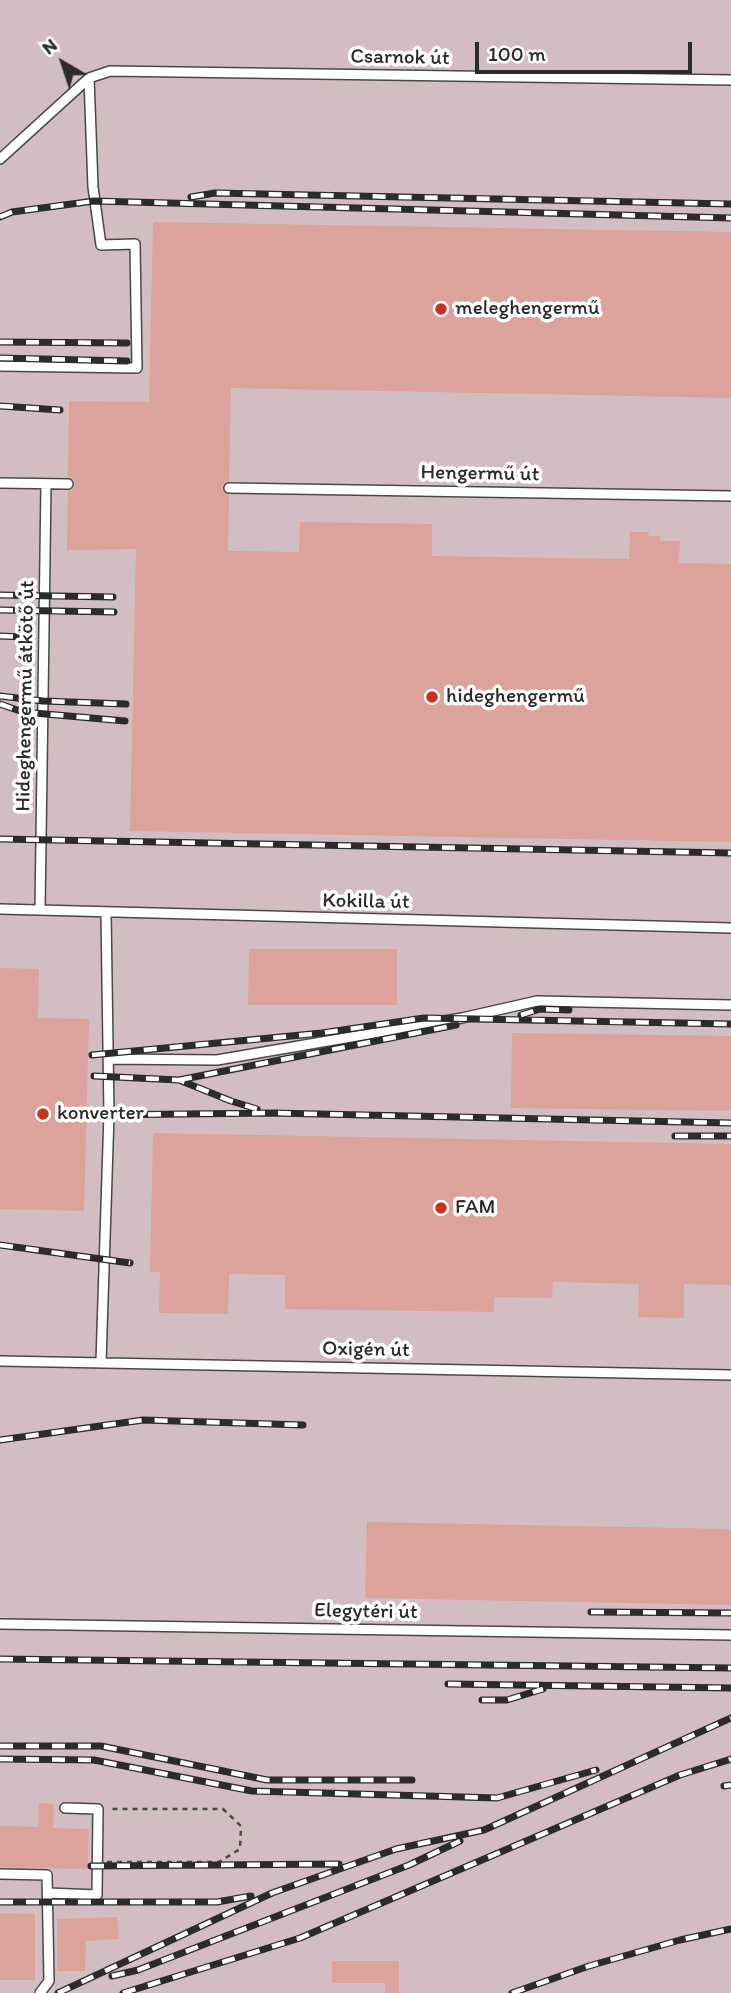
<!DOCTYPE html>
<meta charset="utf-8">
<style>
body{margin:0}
#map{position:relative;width:731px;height:1993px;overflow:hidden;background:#f1ecd6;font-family:Itim,sans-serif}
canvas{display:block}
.north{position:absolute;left:28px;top:28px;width:70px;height:70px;-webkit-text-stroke:5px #fff;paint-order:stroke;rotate:321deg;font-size:19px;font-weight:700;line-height:28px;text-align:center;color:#2b2b2b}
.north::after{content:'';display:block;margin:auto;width:24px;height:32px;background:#2b2b2b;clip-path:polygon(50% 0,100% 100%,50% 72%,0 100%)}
.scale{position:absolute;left:475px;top:42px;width:217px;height:32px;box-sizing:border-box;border:4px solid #2b2b2b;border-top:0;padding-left:9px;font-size:21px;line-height:24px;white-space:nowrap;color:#2b2b2b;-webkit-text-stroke:5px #fff;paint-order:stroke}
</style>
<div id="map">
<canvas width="731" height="1993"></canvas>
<div class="north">N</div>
<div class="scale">100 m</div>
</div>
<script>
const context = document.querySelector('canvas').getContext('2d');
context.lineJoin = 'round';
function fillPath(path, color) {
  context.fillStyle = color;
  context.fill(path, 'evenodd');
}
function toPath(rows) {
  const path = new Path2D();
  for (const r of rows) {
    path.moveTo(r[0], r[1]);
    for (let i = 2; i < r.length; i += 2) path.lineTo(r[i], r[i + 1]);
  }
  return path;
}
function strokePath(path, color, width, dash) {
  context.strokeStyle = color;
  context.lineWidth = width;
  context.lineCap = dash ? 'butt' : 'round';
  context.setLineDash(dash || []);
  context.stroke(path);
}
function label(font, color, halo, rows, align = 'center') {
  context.font = font + ' Itim,sans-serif';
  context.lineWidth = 7;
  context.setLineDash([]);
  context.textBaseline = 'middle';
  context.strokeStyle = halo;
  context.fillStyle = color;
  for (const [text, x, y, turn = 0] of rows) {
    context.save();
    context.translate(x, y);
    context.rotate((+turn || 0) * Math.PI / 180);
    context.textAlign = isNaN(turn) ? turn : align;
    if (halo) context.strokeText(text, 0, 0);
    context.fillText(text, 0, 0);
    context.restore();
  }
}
fillPath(toPath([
 [0,0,731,0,731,1993,0,1993]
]), '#d2bec2');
fillPath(toPath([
 [153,222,731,232,731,398,231,388,229,481,223,484,222,489,229,495,228,551,299,552,300,522,432,524,432,556,629,559,630,532,649,532,648,536,660,536,660,541,680,541,679,563,731,564,731,842,130,831,136,549,67,550,68,491,72,490,75,485,74,480,68,477,69,401,149,402],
 [249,949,397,949,397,1005,248,1005],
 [0,968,39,969,38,1018,89,1019,84,1211,0,1209],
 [512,1033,731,1036,731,1111,511,1108],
 [153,1133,731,1144,731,1285,684,1284,684,1318,638,1317,639,1284,553,1282,552,1298,494,1297,494,1312,285,1309,285,1275,229,1274,228,1314,159,1313,160,1272,150,1272],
 [367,1522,731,1529,731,1605,365,1598],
 [39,1803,54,1804,53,1828,89,1829,88,1869,0,1867,0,1826,38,1827],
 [0,1913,35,1914,35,1980,0,1980],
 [117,1917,119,1939,86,1941,85,1971,57,1971,57,1919],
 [332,1961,399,1961,399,1993,385,1993,385,1983,332,1983]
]), '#dba39c');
const service = toPath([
 [0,159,89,78,110,71,731,80],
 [0,366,137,368,135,244,101,245,93,187,89,78],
 [0,483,68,484],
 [229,488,731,496],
 [0,909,731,928],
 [40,910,46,484],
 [110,1059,217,1060,462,1018,537,1001,731,1005],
 [0,1361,731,1375],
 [101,1362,109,1114,106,912],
 [0,1624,731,1635],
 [0,1874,47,1875,49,1981,40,1993],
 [48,1893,97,1895,98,1809,65,1808]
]);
strokePath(service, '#494845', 12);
strokePath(toPath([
 [107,1862,219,1862,240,1849,241,1826,223,1809,109,1809]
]), '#494845', 2.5, [5, 5]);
strokePath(service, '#fff', 9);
const rail = toPath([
 [191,197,215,193,731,204],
 [0,217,12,212,94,201,731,218],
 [0,342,127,343],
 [0,358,127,361],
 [0,406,60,410],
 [0,595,113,597],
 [0,610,114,612],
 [0,636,23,637],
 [0,696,43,701,126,704],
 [0,704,23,712,125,721],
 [0,839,731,853],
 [521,1015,540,1009,569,1010],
 [92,1055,322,1033,424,1018,731,1024],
 [94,1076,179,1080,231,1101,257,1109],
 [179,1080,456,1025],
 [96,1115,273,1113,731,1123],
 [675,1136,731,1136],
 [0,1245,130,1263],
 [0,1440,143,1420,303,1425],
 [591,1612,731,1613],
 [0,1659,731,1668],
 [448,1684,731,1688],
 [482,1700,507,1700,543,1689],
 [0,1746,101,1746,267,1780,412,1780],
 [0,1759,94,1760,252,1791,497,1798,596,1770],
 [724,1786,731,1785],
 [91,1866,339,1864],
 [0,1902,217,1902,251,1896],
 [112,1976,138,1970,409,1865,460,1841],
 [58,1993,272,1893,396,1849,484,1830,731,1718],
 [123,1993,300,1938,680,1775,731,1759],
 [512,1993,589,1966,680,1940,731,1929]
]);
strokePath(rail, '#2b2b2b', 7);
strokePath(rail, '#fff', 4.5, [13]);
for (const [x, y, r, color] of [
 [441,309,7,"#c8321e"],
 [432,697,7,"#c8321e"],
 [43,1114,7,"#c8321e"],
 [441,1208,7,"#c8321e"]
]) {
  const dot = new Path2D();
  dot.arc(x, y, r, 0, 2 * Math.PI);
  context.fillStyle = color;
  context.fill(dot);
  strokePath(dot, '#fff', 2.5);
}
label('21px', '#2b2b2b', '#fff', [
 ["Csarnok út",400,58,1],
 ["Hengermű út",480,474,1],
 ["Hideghengermű átkötő út",26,696,-89],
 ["Kokilla út",366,902,1],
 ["Oxigén út",366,1350,1],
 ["Elegytéri út",366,1612,1]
]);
label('21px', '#2b2b2b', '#fff', [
 ["meleghengermű",455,309],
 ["hideghengermű",446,697],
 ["konverter",57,1114],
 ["FAM",455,1208]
], 'left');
</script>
